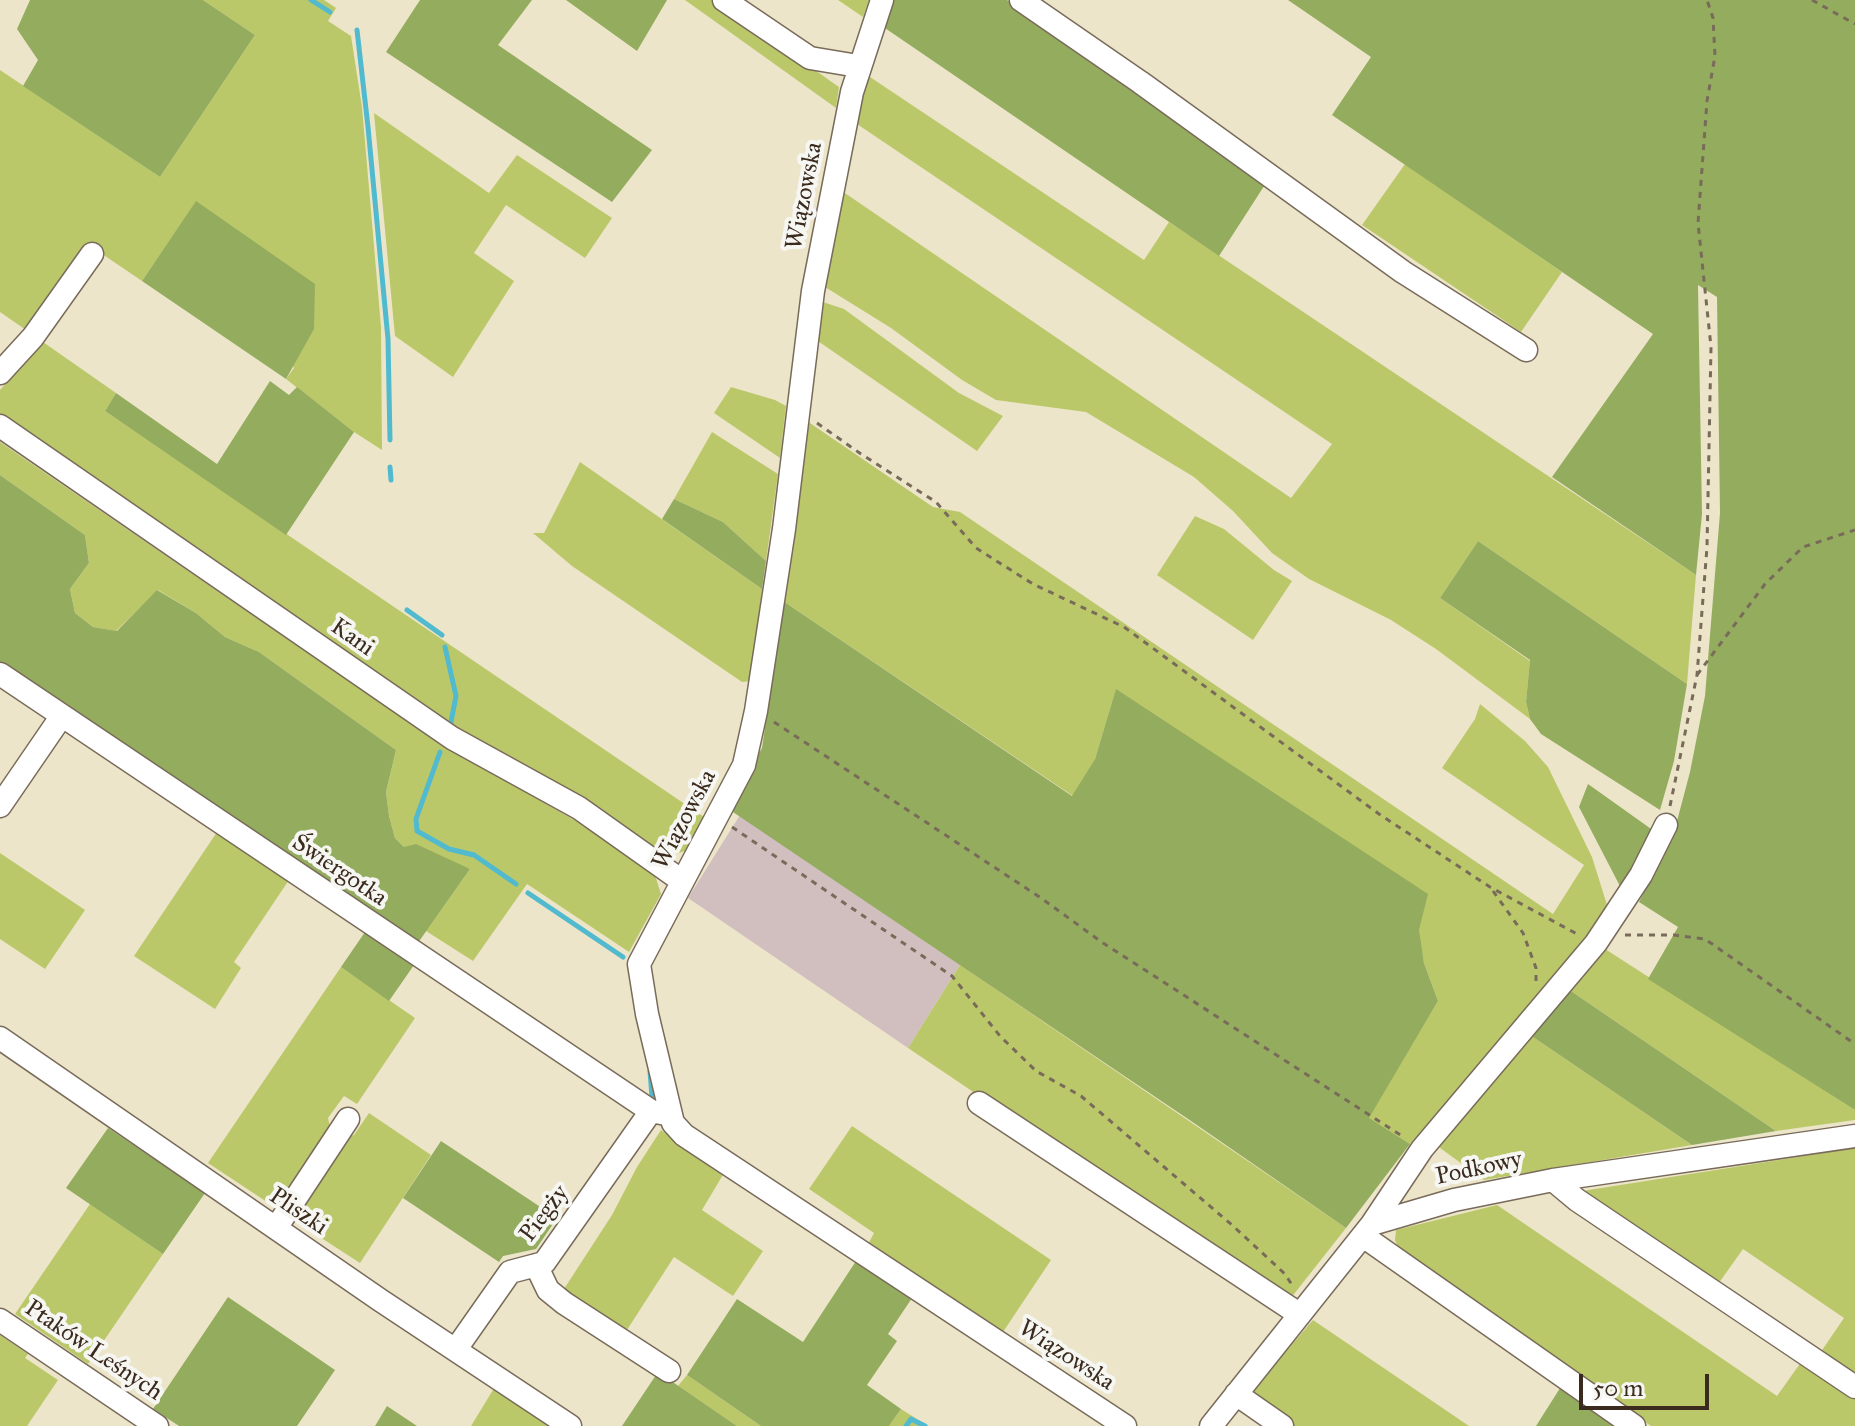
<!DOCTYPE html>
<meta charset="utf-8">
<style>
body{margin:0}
#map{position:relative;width:1855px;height:1426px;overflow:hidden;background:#ede5ca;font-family:"IM FELL Great Primer",serif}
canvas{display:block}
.scale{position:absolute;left:1579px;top:1374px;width:130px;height:36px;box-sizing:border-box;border:4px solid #3b2a1e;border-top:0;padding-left:10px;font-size:24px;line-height:28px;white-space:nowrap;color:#3b2a1e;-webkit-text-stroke:6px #f6f6f2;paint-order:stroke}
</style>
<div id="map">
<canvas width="1855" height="1426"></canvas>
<div class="scale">50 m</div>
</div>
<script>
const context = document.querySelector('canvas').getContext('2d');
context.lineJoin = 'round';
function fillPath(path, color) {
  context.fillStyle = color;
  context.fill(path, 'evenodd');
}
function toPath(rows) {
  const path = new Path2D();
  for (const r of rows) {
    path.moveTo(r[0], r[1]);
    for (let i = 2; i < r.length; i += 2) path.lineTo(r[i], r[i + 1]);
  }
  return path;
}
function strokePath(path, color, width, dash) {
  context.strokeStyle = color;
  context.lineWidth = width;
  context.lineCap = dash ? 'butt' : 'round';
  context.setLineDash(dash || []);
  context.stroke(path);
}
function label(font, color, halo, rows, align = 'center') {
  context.font = font + ' "IM FELL Great Primer",serif';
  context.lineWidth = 8;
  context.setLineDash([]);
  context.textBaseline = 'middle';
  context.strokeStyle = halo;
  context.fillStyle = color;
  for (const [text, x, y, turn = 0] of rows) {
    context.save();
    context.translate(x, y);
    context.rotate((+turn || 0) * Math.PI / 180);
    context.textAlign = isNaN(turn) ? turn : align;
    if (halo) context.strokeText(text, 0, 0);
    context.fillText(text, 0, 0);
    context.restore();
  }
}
fillPath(toPath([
 [740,815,960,965,908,1048,688,898]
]), '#d1bfbf');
fillPath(toPath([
 [203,0,324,0,336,8,328,21,351,36,362,107,381,327,382,450,354,432,286,379,294,368,196,202,142,281,86,243,26,330,0,312,0,70,160,177,255,35],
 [685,0,715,0,839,87,836,108],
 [838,0,869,0,863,17],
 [867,75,1144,260,1169,222,1696,575,1687,684,1478,541,1440,598,1530,661,1526,702,1530,719,1436,649,1391,620,1309,579,1272,553,1233,511,1194,477,1086,412,996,400,962,380,891,328,825,287,839,189,1291,498,1332,444,854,122],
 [374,113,489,193,517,155,612,218,585,258,506,205,474,253,514,281,453,377,395,336],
 [1405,164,1562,272,1521,332,1362,225],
 [820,301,844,309,959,393,1003,416,977,451,815,339],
 [43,342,116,393,105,411,704,817,685,851,666,857,460,731,0,416,0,390],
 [731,387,775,400,786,406,780,458,714,413],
 [804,419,933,507,960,512,1553,914,1584,865,1442,768,1475,719,1480,704,1525,741,1548,767,1592,857,1607,905,1605,917,1590,940,1410,1144,1368,1118,1438,1001,1424,963,1418,930,1116,690,1095,759,1073,796,783,601],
 [712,432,778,474,766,561,723,522,674,499],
 [0,442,433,739,588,828,655,875,661,894,629,952,527,884,473,961,426,931,470,869,404,847,395,838,389,816,386,792,396,750,259,652,225,637,196,613,158,590,116,631,93,627,75,613,70,589,89,563,85,535,0,475],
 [580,462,762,589,752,681,742,682,572,566,533,533,544,533],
 [1195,516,1224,529,1274,570,1292,581,1253,640,1157,575],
 [217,832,289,880,234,962,241,968,215,1009,134,956],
 [0,853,85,910,45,969,0,939],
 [1602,947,1855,1110,1855,1120,1776,1131,1568,989],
 [960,965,1346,1228,1287,1303,908,1048],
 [341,967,415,1018,357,1104,344,1096,328,1118,330,1127,276,1208,208,1163],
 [1530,1035,1692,1145,1484,1180,1436,1145],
 [369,1113,431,1155,360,1263,292,1219,345,1137,354,1135],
 [852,1126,1051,1260,1001,1335,866,1248,874,1233,809,1189],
 [661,1130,724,1173,702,1210,763,1251,733,1296,674,1257,625,1333,562,1292,612,1215,637,1167],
 [1855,1148,1855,1381,1818,1356,1844,1318,1743,1249,1716,1287,1576,1192],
 [90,1204,163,1254,88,1364,15,1314],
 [1497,1205,1777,1396,1804,1358,1855,1393,1855,1426,1651,1426,1399,1250,1395,1240,1396,1230],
 [1313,1320,1469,1426,1294,1426,1246,1393,1261,1380],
 [0,1335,28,1354,25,1358,58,1380,27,1426,0,1426],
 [687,1375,761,1426,737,1426,678,1386],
 [496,1385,557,1426,471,1426],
 [901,1409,928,1426,889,1426]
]), '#bbc86a');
fillPath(toPath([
 [30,0,203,0,255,35,160,177,23,86,38,60,17,29],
 [420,0,532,0,498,45,652,150,612,202,386,52],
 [566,0,667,0,637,51],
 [889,0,1007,0,1268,180,1219,256,879,24],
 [1288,0,1855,0,1855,1110,1648,979,1678,927,1639,902,1672,840,1690,772,1705,696,1720,513,1717,297,1698,285,1702,514,1696,575,1552,477,1653,334,1332,115,1371,57],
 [196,201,315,284,314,329,286,379,142,281],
 [270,381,289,395,297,387,354,432,286,535,105,411,116,393,217,464],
 [0,475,85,535,89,563,70,589,75,613,93,627,117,631,157,590,196,613,225,637,259,652,396,750,386,792,389,816,395,838,404,847,416,844,470,869,415,947,0,665],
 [674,499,723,522,766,561,762,589,662,519],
 [1478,541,1687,684,1674,761,1660,810,1541,734,1530,719,1526,702,1530,660,1440,598],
 [783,601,1072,796,1095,759,1116,689,1428,894,1419,930,1424,963,1438,1001,1369,1118,1410,1144,1346,1228,1191,1121,727,808,762,748],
 [1588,784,1654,831,1622,890,1579,807],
 [365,932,414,965,389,1001,341,967],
 [1568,989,1776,1131,1692,1145,1530,1035],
 [108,1128,205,1193,163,1254,66,1188],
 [441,1141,557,1218,536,1249,503,1256,499,1262,403,1198],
 [856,1261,912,1298,888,1334,897,1341,867,1385,901,1409,889,1426,761,1426,687,1375,737,1299,803,1342],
 [228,1297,335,1370,297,1426,179,1426,153,1409],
 [658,1372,737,1426,622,1426],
 [1562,1385,1622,1426,1536,1426],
 [387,1406,417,1426,375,1426]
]), '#94ac5e');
strokePath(toPath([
 [311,0,330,12],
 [357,30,368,127,388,339,390,440],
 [390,467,391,480],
 [407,610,442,635],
 [445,647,456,696,451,722],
 [440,752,416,819,417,831,449,849,474,855,516,884],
 [528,893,623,957],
 [650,1071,652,1097],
 [906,1426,911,1419,925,1426]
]), '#51bace', 5);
const minor = toPath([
 [724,0,810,58,858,66],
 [882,0,852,92,813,291,784,529,756,711,744,765,639,964,647,1014,673,1123,684,1135,1125,1426],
 [1021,0,1140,82,1403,272,1526,350],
 [0,373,33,337,92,254],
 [0,426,452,738,579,808,682,881],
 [0,674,651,1111,671,1115],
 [0,806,61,717],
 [0,1038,380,1300,570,1426],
 [979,1103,1299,1314],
 [1553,1180,1577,1200,1855,1387],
 [1372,1224,1422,1149,1596,943,1641,875,1666,825],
 [276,1228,348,1119],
 [1363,1236,1634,1426],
 [536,1265,548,1290,564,1303,669,1371],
 [0,1320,157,1426],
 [456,1349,510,1272,544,1263,651,1111],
 [1236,1394,1282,1426],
 [1211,1426,1372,1224,1454,1200,1553,1180,1855,1136]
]);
strokePath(minor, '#796b5a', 25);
strokePath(toPath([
 [1812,0,1855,24],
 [817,423,861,454,936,502,976,548,1033,584,1124,627,1379,814,1490,887,1577,934],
 [1697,675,1765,584,1803,547,1855,530],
 [774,722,1041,898,1103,943,1405,1138],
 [1670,806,1697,675,1707,547,1711,347,1698,223,1707,101,1715,56,1713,18,1707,0],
 [732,827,952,976,1000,1036,1036,1071,1081,1096,1232,1225,1285,1274,1292,1285],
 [1493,891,1523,933,1536,968,1536,983],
 [1625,935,1674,935,1705,939,1855,1044]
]), '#796b5a', 3, [6, 6]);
strokePath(minor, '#fff', 22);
label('24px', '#3b2a1e', '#f6f6f2', [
 ["Wiązowska",805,196,-79],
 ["Kani",352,638,35],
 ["Wiązowska",685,820,-62],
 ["Świergotka",339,871,34],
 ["Podkowy",1479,1169,-12],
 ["Pliszki",298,1212,34],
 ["Piegży",545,1214,-53],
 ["Ptaków Leśnych",93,1351,34],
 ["Wiązowska",1066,1356,33]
]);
</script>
